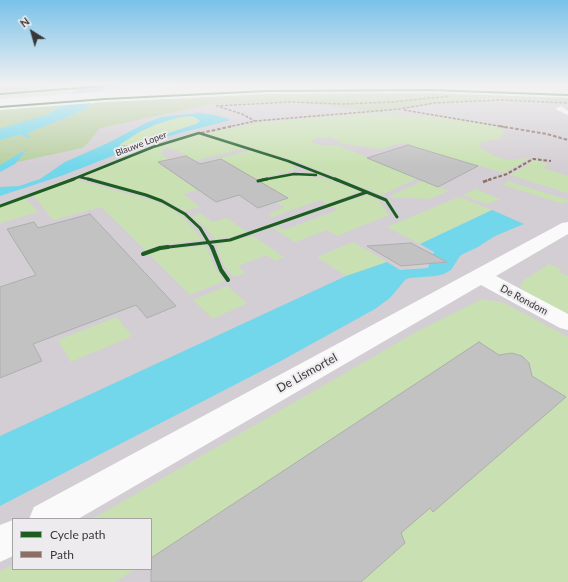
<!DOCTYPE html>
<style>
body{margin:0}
#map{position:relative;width:568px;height:582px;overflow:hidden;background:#e0dfe0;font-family:Lato,sans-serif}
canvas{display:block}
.legend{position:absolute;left:12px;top:518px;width:140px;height:52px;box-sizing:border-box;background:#eeebee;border:1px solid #a5a3a5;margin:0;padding:5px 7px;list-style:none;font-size:12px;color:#383738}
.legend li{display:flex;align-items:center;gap:8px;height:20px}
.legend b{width:20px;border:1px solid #a5a3a5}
.north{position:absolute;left:12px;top:12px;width:40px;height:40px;-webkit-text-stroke:3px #eeebee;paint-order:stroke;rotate:323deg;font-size:11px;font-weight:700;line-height:16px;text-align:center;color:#383738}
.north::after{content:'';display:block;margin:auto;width:14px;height:18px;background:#383738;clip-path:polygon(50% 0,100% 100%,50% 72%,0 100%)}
</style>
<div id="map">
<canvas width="568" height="582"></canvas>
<ul class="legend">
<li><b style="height:5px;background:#1b5e20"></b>Cycle path</li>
<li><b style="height:5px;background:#8d6e63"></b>Path</li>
</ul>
<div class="north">N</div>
</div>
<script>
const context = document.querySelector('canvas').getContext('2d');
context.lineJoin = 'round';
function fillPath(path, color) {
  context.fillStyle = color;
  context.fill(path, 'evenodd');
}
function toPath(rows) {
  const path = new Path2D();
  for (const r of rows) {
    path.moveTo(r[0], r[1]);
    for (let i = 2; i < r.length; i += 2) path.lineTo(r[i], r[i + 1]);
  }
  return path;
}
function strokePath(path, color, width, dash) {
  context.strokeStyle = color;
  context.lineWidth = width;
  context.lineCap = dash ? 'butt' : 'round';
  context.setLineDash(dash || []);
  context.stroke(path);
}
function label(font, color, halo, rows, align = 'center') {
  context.font = font + ' Lato,sans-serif';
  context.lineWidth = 4;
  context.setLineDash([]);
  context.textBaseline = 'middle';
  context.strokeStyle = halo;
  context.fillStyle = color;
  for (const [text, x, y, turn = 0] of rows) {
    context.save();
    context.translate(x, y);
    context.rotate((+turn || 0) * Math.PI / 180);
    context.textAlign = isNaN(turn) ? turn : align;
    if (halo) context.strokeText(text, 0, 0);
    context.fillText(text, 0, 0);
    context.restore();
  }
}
fillPath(toPath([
 [568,97,568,582,0,582,0,126,235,98],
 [13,519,151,519,151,569,13,569]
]), '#d3ced3');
fillPath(toPath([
 [371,113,441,117,493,125,500,128,505,134,500,138,480,143,479,147,494,156,507,160,530,158,504,173,401,143,381,149,339,143,340,141,330,137,316,138,311,142,322,146,337,145,417,178,382,195,295,161,204,133,263,122],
 [189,116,201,120,196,124,132,145,119,145,139,132,157,124,177,118],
 [198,135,244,148,194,161,175,149,172,150,169,148,161,150,163,152,160,153,170,160,158,163,197,190,183,194,200,207,185,211,164,200,86,176,150,150],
 [251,150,291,164,296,169,288,172,255,179,221,159,199,164],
 [535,160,548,164,543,168,568,176,568,193,510,175],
 [299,175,324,178,356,190,358,192,327,204,320,200,272,217,268,214,285,207,276,202,288,198,260,181],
 [77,180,158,202,175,211,186,220,201,238,200,240,161,245,145,250,101,207,53,220,33,195],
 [422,181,449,191,429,199,388,197],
 [508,181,568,200,568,201,563,204,503,185],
 [476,189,500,199,487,204,463,195],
 [367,195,378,200,389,215,337,236,327,230,295,242,273,228,277,226,284,230,338,210,331,206],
 [459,197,492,210,420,244,387,227],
 [25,198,38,212,0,223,0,207],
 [200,213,212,222,227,218,247,232,227,238,215,239,205,227,192,217],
 [253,236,284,257,275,261,267,255,238,266,245,273,234,277,224,266,216,246,223,243],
 [353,242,387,262,346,276,317,257],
 [205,246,207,247,215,268,224,281,190,295,149,254,166,249],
 [549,264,562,270,559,272,568,276,568,315,530,295,520,287,523,281],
 [227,286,247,303,213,319,193,300],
 [482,299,504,303,568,337,568,582,361,582,401,533,430,508,433,512,566,397,526,372,530,366,529,363,522,356,507,353,500,356,479,342,151,558,151,519,92,519,418,331],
 [117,317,132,336,71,362,58,340],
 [13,564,13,569,135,569,115,582,0,582,0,572]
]), '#c9e1b2');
fillPath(toPath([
 [0,84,81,84,0,91],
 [373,89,568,94,568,102,493,98,369,111,295,102,213,104,100,128,86,145,82,148,0,166,0,140,30,132,73,115,96,102],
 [63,104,48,114,39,118,0,129,0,109]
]), '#b7cfa0');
fillPath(toPath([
 [81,84,108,84,88,107,73,115,30,132,0,140,0,129,48,114,63,104],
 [199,113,215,115,231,120,187,131,143,144,61,176,0,196,0,187,19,186,40,179,65,162,108,143,146,123,161,117],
 [189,116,195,117,200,121,196,124,132,145,119,145,139,132,157,124,177,118],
 [27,149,15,164,0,172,0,165],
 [492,210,524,224,495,236,478,247,465,253,460,256,451,270,444,274,436,276,409,278,405,280,390,298,375,309,279,362,0,506,0,436,346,276,387,262,400,270,428,268,434,252,420,244]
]), '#73d7eb');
fillPath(toPath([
 [16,129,20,129,31,137,27,138,16,131,16,129]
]), '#73d7eb');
const building = toPath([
 [408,145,478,166,438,187,367,158,408,145],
 [186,156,200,164,221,159,288,198,258,208,239,195,216,202,158,162,186,156],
 [90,214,176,306,147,318,136,305,33,344,42,361,0,378,0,287,36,275,7,229,34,222,38,228,90,214],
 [411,243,447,262,401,266,367,246,411,243],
 [479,342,499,355,512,353,522,356,529,363,532,376,566,397,433,512,430,508,401,533,405,543,361,582,151,582,151,558,479,342]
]);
fillPath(building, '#c3c2c3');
strokePath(building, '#aeaeae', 1);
fillPath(toPath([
 [561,106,568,111,568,115,555,109,561,106]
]), '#fafafa');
fillPath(toPath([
 [432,87,568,92,568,98,432,93,266,94,105,102,0,110,0,104,105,96,266,88,432,87],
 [568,222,568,234,496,276,568,314,568,330,560,328,481,285,78,519,29,519,34,507,562,223,568,222],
 [13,520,13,556,0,562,0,525,13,520]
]), '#fafafa');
fillPath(toPath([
 [262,84,486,84,568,87,568,93,418,88,301,89,148,94,0,105,0,99,148,88,262,84]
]), '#fafafa');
strokePath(toPath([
 [216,106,290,102,342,104,392,102,450,96],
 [220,107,242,114,255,121],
 [404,110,505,127],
 [228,127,255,121,400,109,434,103,501,100,568,103]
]), '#8d6e63', 1.5, [3, 1.5]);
strokePath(toPath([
 [499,126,547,134,568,140],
 [201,133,233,126],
 [488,180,507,174,533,159,551,161]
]), '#8d6e63', 2, [3.5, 2]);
strokePath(toPath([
 [483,182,491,179]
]), '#8d6e63', 2.5, [4.5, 2.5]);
strokePath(toPath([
 [0,94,129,84],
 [0,107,105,99,266,91,432,90,568,95]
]), '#1b5e20', 2);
strokePath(toPath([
 [80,177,92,180],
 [71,180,153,147,199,133,288,161,337,180],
 [262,180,294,174,316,175]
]), '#1b5e20', 2.5);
strokePath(toPath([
 [88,179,146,195,162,201,185,214,200,228,212,248],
 [335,179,386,200,397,217],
 [258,181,267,179],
 [0,206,74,179],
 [160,248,230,240,367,192]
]), '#1b5e20', 3);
strokePath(toPath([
 [212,247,221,270,228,280],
 [143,254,160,248,168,247]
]), '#1b5e20', 4);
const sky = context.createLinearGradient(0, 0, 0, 166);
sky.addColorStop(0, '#79c2e9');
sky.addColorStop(0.51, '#f1f1f1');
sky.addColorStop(1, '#f1f1f100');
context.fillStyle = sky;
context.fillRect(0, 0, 568, 166);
label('9px', '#383738', '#eeebee', [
 ["Blauwe Loper",141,144,-21]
]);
label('10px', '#383738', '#eeebee', [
 ["De Rondom",524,300,28]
]);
label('12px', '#383738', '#eeebee', [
 ["De Lismortel",307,373,-29]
]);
</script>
